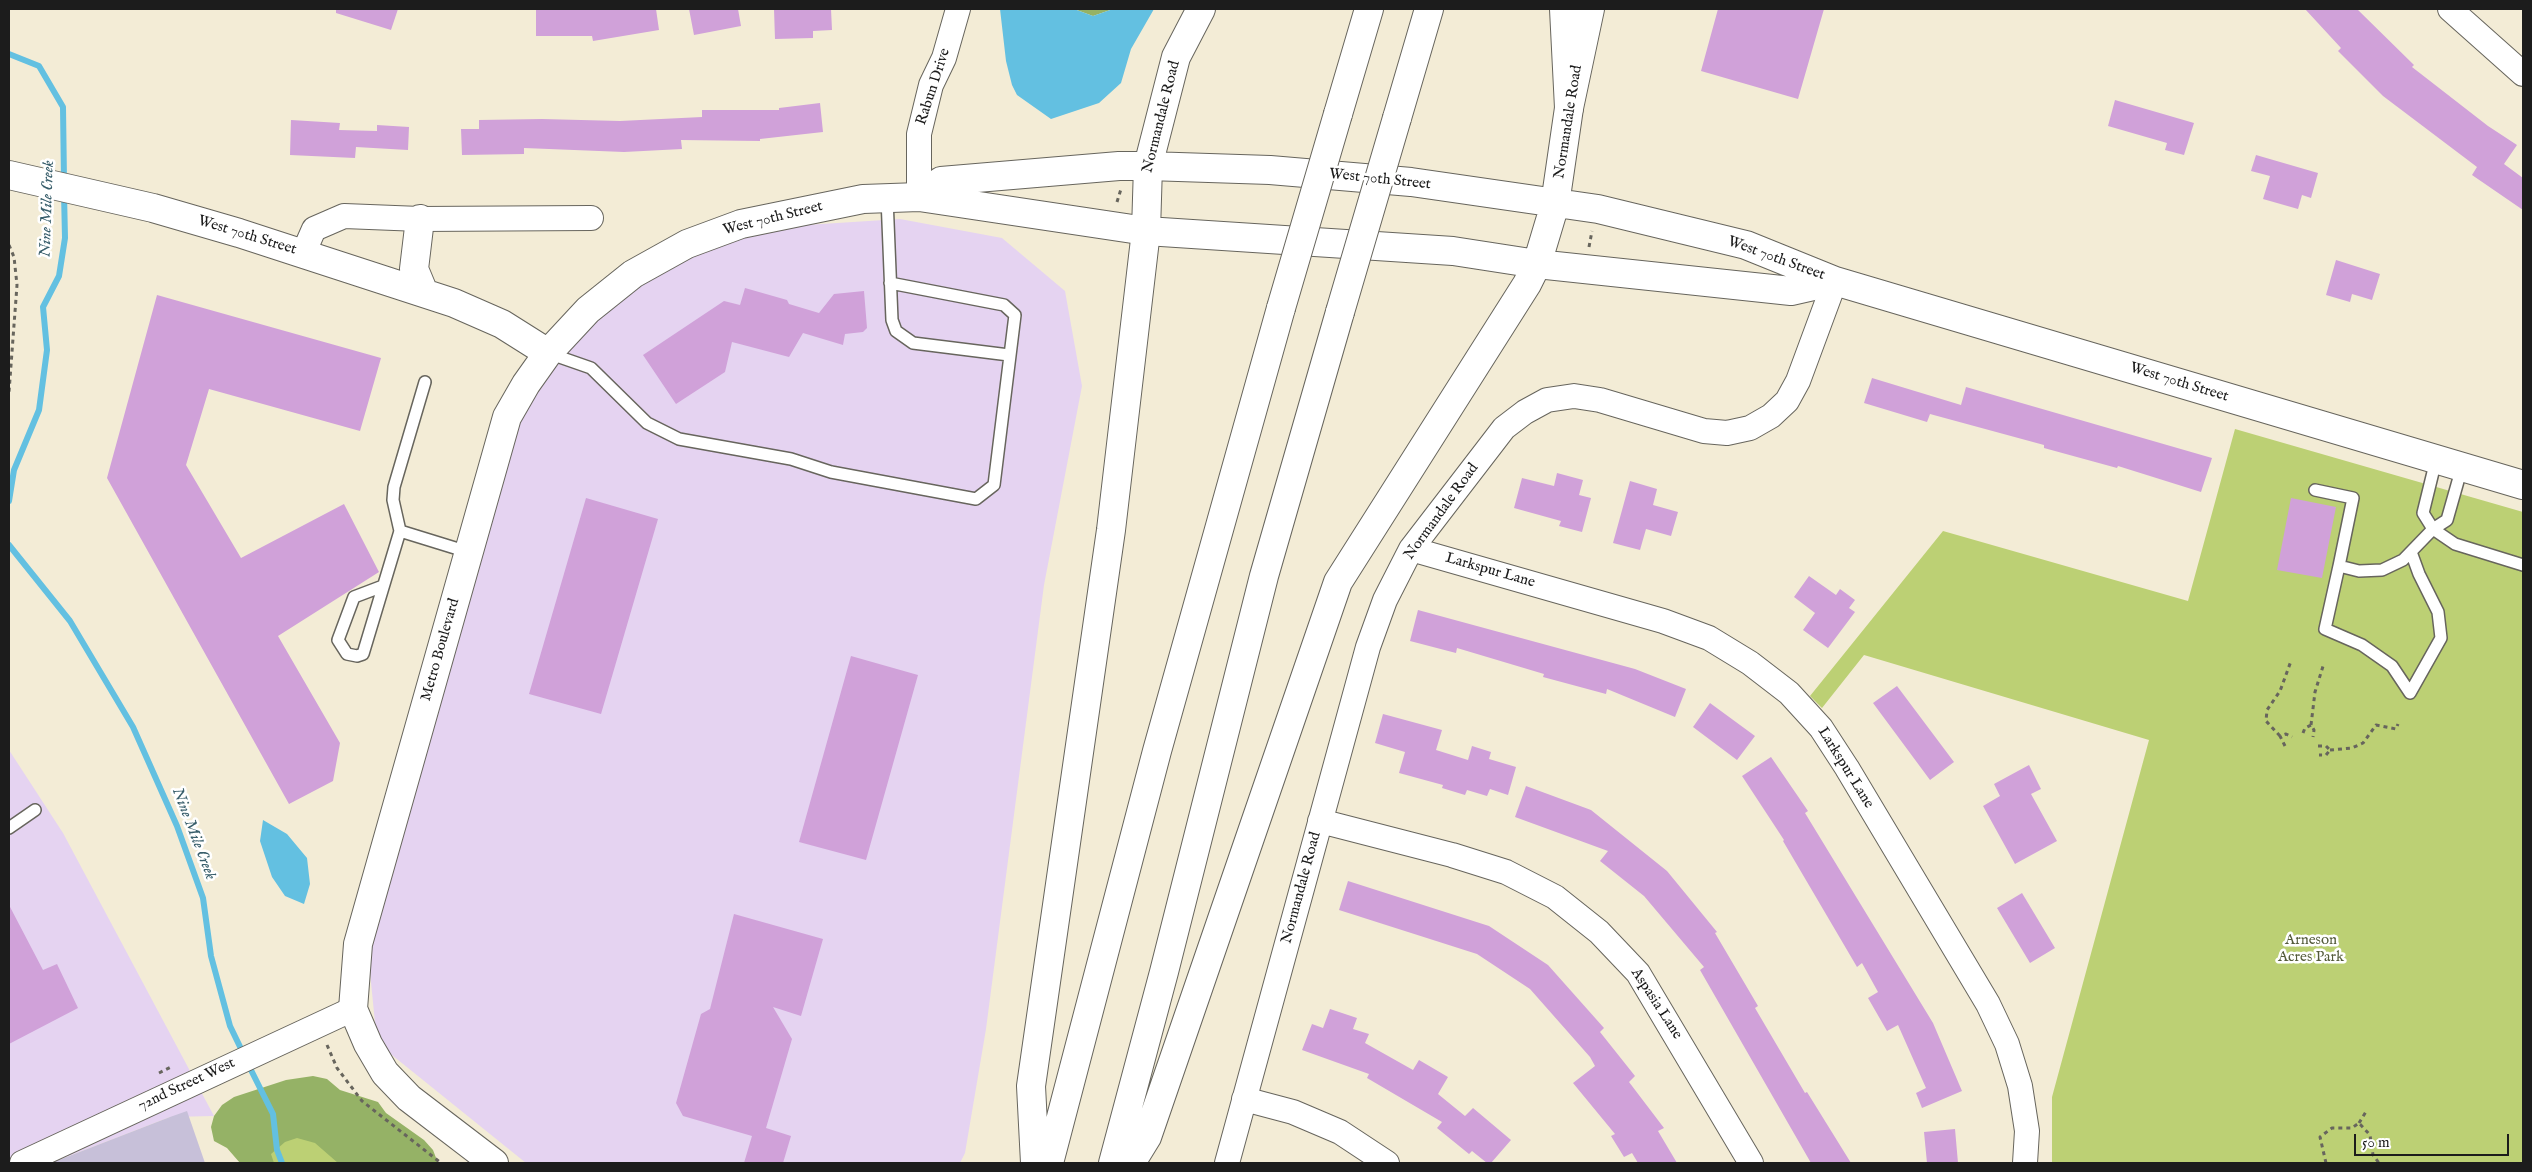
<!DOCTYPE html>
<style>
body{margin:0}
#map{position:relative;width:2532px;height:1172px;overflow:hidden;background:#f3ecd6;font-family:"IM FELL English",serif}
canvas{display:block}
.frame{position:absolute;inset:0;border:10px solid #1c1c1c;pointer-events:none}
.scale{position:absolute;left:2354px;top:1134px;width:155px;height:22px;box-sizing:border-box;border:2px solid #1c1c1c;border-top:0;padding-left:6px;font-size:15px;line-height:18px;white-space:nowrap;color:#1c1c1c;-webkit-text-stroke:4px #fff;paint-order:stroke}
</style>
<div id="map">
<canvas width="2532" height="1172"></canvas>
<div class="frame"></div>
<div class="scale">50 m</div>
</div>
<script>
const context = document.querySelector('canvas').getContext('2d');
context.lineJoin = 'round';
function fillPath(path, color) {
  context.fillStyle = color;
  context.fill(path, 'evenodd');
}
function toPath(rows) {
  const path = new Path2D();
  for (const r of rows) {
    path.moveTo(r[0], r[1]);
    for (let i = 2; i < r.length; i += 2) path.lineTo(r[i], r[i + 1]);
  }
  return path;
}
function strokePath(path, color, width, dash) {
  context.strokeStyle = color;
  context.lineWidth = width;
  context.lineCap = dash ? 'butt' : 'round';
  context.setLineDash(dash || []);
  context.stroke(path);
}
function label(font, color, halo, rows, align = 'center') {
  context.font = font + ' "IM FELL English",serif';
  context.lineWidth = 5;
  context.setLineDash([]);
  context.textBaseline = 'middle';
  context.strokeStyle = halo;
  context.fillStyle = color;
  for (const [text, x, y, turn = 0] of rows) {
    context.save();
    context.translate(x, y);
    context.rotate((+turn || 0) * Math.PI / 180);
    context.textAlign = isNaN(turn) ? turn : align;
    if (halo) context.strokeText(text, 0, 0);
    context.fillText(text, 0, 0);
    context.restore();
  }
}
fillPath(toPath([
 [900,219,1002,238,1065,291,1082,386,1044,585,986,1029,965,1153,960,1163,526,1163,377,1043,367,942,494,464,587,310,687,251,790,226],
 [9,750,63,833,214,1116,170,1117,51,1163,9,1163]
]), '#e5d3f1');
fillPath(toPath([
 [187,1111,205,1163,51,1163,170,1117]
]), '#c7c0d9');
fillPath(toPath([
 [2235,429,2523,512,2523,1163,2052,1163,2052,1097,2149,740,1864,655,1822,708,1810,696,1943,531,2188,601],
 [259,1116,371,1163,253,1163]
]), '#bcd074');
fillPath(toPath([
 [1074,9,1113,9,1093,16],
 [313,1076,327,1079,340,1090,378,1102,386,1113,424,1140,433,1150,438,1163,338,1163,315,1143,297,1138,285,1142,271,1154,274,1163,240,1163,227,1148,214,1141,211,1127,214,1116,222,1105,234,1097,286,1080]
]), '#95b266');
fillPath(toPath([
 [1000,9,1074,9,1093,16,1113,9,1154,9,1131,49,1121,83,1099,103,1051,119,1017,95,1012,85,1006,61],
 [263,820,287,834,307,858,310,884,304,904,285,896,272,877,260,841]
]), '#63c0e1');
strokePath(toPath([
 [9,54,39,66,63,107,64,181],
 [9,501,14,470,39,410,47,350,43,307,59,276,65,238,64,193],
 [9,545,70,621,133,727,177,826,203,898,211,956,230,1026,244,1055],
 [248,1064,273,1114,277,1150,282,1163]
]), '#63c0e1', 6);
fillPath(toPath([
 [336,9,398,9,391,30,336,13],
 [536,9,656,9,659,30,593,41,592,36,536,36],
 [689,9,738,9,741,26,694,35],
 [774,9,831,9,832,30,813,31,813,38,775,39],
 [1718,9,1824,9,1798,99,1701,71],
 [2305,9,2357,9,2414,65,2412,67,2488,126,2517,145,2504,164,2523,178,2523,210,2472,175,2477,167,2383,96,2338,51,2341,48],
 [2115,100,2194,123,2184,155,2165,150,2167,143,2108,126],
 [820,103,823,132,760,139,760,141,681,140,682,149,624,152,524,148,524,154,462,155,461,129,479,129,479,120,542,119,620,121,702,117,702,110,779,110,779,108],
 [291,120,340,123,339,130,377,131,377,125,409,127,408,150,356,147,355,158,290,155],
 [2256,155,2318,173,2311,198,2302,195,2298,209,2263,199,2270,176,2251,171],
 [2336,260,2380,274,2372,300,2352,294,2350,302,2326,295],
 [745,288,787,300,789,304,819,313,834,294,864,291,867,328,863,332,845,334,843,345,803,333,789,357,732,342,725,372,676,404,643,355,724,301,740,305],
 [157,295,381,358,360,431,209,389,186,465,241,558,344,504,379,572,278,636,340,743,333,781,289,804,107,478],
 [1872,378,1961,405,1966,387,2212,458,2201,492,2118,466,2117,468,2044,448,2044,445,1930,414,1927,422,1864,403],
 [1557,473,1583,480,1579,495,1591,498,1582,532,1559,526,1561,521,1514,508,1522,478,1554,486],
 [1630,481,1657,489,1653,505,1678,512,1671,536,1646,529,1640,550,1613,543],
 [586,498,658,519,601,714,529,694],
 [2291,498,2336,507,2322,578,2277,570],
 [1809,576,1836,595,1840,589,1855,600,1849,608,1855,612,1828,648,1803,630,1815,613,1794,597],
 [1418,610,1635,669,1686,689,1675,717,1607,689,1606,694,1543,677,1544,674,1457,648,1456,653,1410,641],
 [851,656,918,675,866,860,799,842],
 [1897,686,1954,762,1930,780,1873,703],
 [1710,703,1755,736,1737,760,1693,727],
 [1383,714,1442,730,1436,750,1468,760,1472,746,1491,752,1489,759,1516,767,1508,795,1490,789,1487,796,1467,790,1465,795,1442,788,1443,785,1399,773,1405,752,1375,743],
 [1771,757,1808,811,1805,813,1933,1023,1962,1091,1922,1108,1916,1093,1926,1088,1898,1025,1887,1031,1868,998,1878,992,1862,963,1857,967,1783,841,1784,840,1742,776],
 [2029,765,2041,789,2031,794,2057,841,2015,864,1983,806,2000,796,1994,784],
 [1526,786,1591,810,1667,871,1717,932,1715,933,1758,1006,1755,1008,1805,1093,1807,1092,1851,1163,1811,1163,1700,970,1704,967,1644,896,1600,861,1608,851,1515,817],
 [1348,881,1489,926,1548,965,1604,1028,1600,1032,1635,1076,1629,1082,1664,1128,1658,1131,1677,1163,1638,1163,1632,1153,1624,1157,1611,1136,1615,1134,1573,1083,1595,1066,1590,1057,1530,989,1477,954,1339,910],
 [2022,893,2055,948,2030,963,1997,908],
 [9,905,43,970,57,964,78,1008,9,1044],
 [734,914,823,939,801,1016,773,1007,792,1039,766,1128,791,1136,783,1163,744,1163,752,1136,683,1116,676,1103,701,1014,710,1009],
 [1330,1009,1357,1018,1353,1029,1369,1034,1365,1043,1413,1070,1419,1060,1448,1077,1438,1094,1465,1116,1473,1108,1511,1140,1491,1163,1487,1163,1472,1151,1469,1154,1437,1128,1442,1122,1367,1078,1369,1074,1302,1050,1312,1024,1323,1028],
 [1955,1129,1958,1163,1927,1163,1924,1132]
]), '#d0a1d9');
const service = toPath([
 [887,198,892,320,896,331,913,343,1009,355],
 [548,353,591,368,647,423,679,439,791,459,831,472,976,499,994,485,1015,315,1004,305,890,283],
 [2436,460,2423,513,2433,529,2455,544,2523,565],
 [2315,490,2353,498,2339,566],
 [400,531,393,500,394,487,425,382],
 [2411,552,2419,574,2438,612,2441,638,2410,693,2392,666,2362,645,2325,629,2339,566,2359,571,2382,570,2403,560,2433,529,2447,520,2462,467],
 [383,586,354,597,338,640,347,654,357,656,363,654,400,531,468,552],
 [9,828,35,810]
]);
const minor = toPath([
 [2450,9,2523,74],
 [919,197,919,134,931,85,944,58,958,9],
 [303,254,314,229,344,216,420,219,591,218],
 [1411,549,1663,621,1709,638,1750,663,1789,693,1821,728,1847,768,1988,1004,2007,1044,2020,1086,2027,1131,2025,1163],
 [1320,821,1452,855,1506,872,1555,897,1599,932,1638,973,1751,1163],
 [1244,1099,1293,1112,1340,1132,1387,1163],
 [22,1163,353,1009],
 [1227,1163,1368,647,1385,600,1411,549,1504,428,1525,412,1547,400,1574,396,1600,400,1704,431,1727,433,1750,428,1771,416,1787,401,1798,381,1835,281]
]);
const tertiary = toPath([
 [9,175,153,208,239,233,454,303,502,324,548,353],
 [919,197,941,181,1119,166,1148,166,1270,170,1411,182,1598,209,1746,245,1835,281,2523,485],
 [420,219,414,269,424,293],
 [1146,231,1148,166,1176,57,1201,9],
 [1537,264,1555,204,1569,108,1590,9],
 [494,1163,409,1098,385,1073,368,1044,353,1009,358,944,507,417,526,384,548,353,588,310,633,274,687,244,741,224,863,199,919,197,1146,231,1453,251,1537,264,1791,291,1835,281]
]);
const motorway = toPath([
 [1564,9,1569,108],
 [1338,114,1369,9],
 [1397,118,1429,9],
 [1035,1163,1031,1086,1111,530,1146,231],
 [1049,1163,1157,751,1281,308],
 [1113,1163,1164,972,1264,576,1340,312],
 [1131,1163,1147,1137,1338,582,1527,284,1537,264]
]);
strokePath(service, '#67655d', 14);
strokePath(minor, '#67655d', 26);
strokePath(tertiary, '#67655d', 30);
strokePath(motorway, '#67655d', 30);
strokePath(toPath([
 [1117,202,1121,189],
 [9,245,14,257,17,285,9,392],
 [1589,247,1592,231],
 [2311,725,2315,692,2324,663],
 [2303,733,2305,728,2311,725,2314,730,2313,737],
 [2280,736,2266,721,2267,710,2280,691,2291,661],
 [2285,746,2280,736,2286,734,2292,737],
 [2318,746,2326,746,2330,750,2326,755,2319,755],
 [2330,750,2352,748,2363,743,2376,725,2396,729,2398,724],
 [327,1045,337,1068,362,1101,441,1163],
 [159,1073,171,1067],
 [2359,1123,2367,1110],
 [2326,1163,2320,1137,2332,1128,2352,1128,2359,1123,2370,1135,2373,1155,2379,1163]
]), '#67655d', 3, [4, 4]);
strokePath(service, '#fff', 11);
strokePath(minor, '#fff', 24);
strokePath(tertiary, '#fff', 28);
strokePath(motorway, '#fff', 28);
const motorwayBridge = toPath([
 [1281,308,1338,114],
 [1340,312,1397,118]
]);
strokePath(motorwayBridge, '#67655d', 30, []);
strokePath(motorwayBridge, '#fff', 28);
label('15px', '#1c1c1c', '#fff', [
 ["Rabun Drive",934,87,-72],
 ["Normandale Road",1162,117,-76],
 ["Normandale Road",1569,122,-81],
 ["West 70th Street",1380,180,6],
 ["West 70th Street",773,219,-14],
 ["West 70th Street",247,236,17],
 ["West 70th Street",1776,259,20],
 ["West 70th Street",2179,383,17],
 ["Normandale Road",1442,512,-54],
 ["Larkspur Lane",1490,571,16],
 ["Metro Boulevard",441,650,-74],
 ["Larkspur Lane",1845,768,58],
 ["Normandale Road",1302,888,-75],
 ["Aspasia Lane",1656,1004,57],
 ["72nd Street West",187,1085,-25]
]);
label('15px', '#545b3b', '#fff', [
 ["Arneson",2311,941],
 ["Acres Park",2311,958]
]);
label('italic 16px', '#385e6b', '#fff', [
 ["Nine Mile Creek",48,209,-88],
 ["Nine Mile Creek",193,834,69]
]);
</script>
